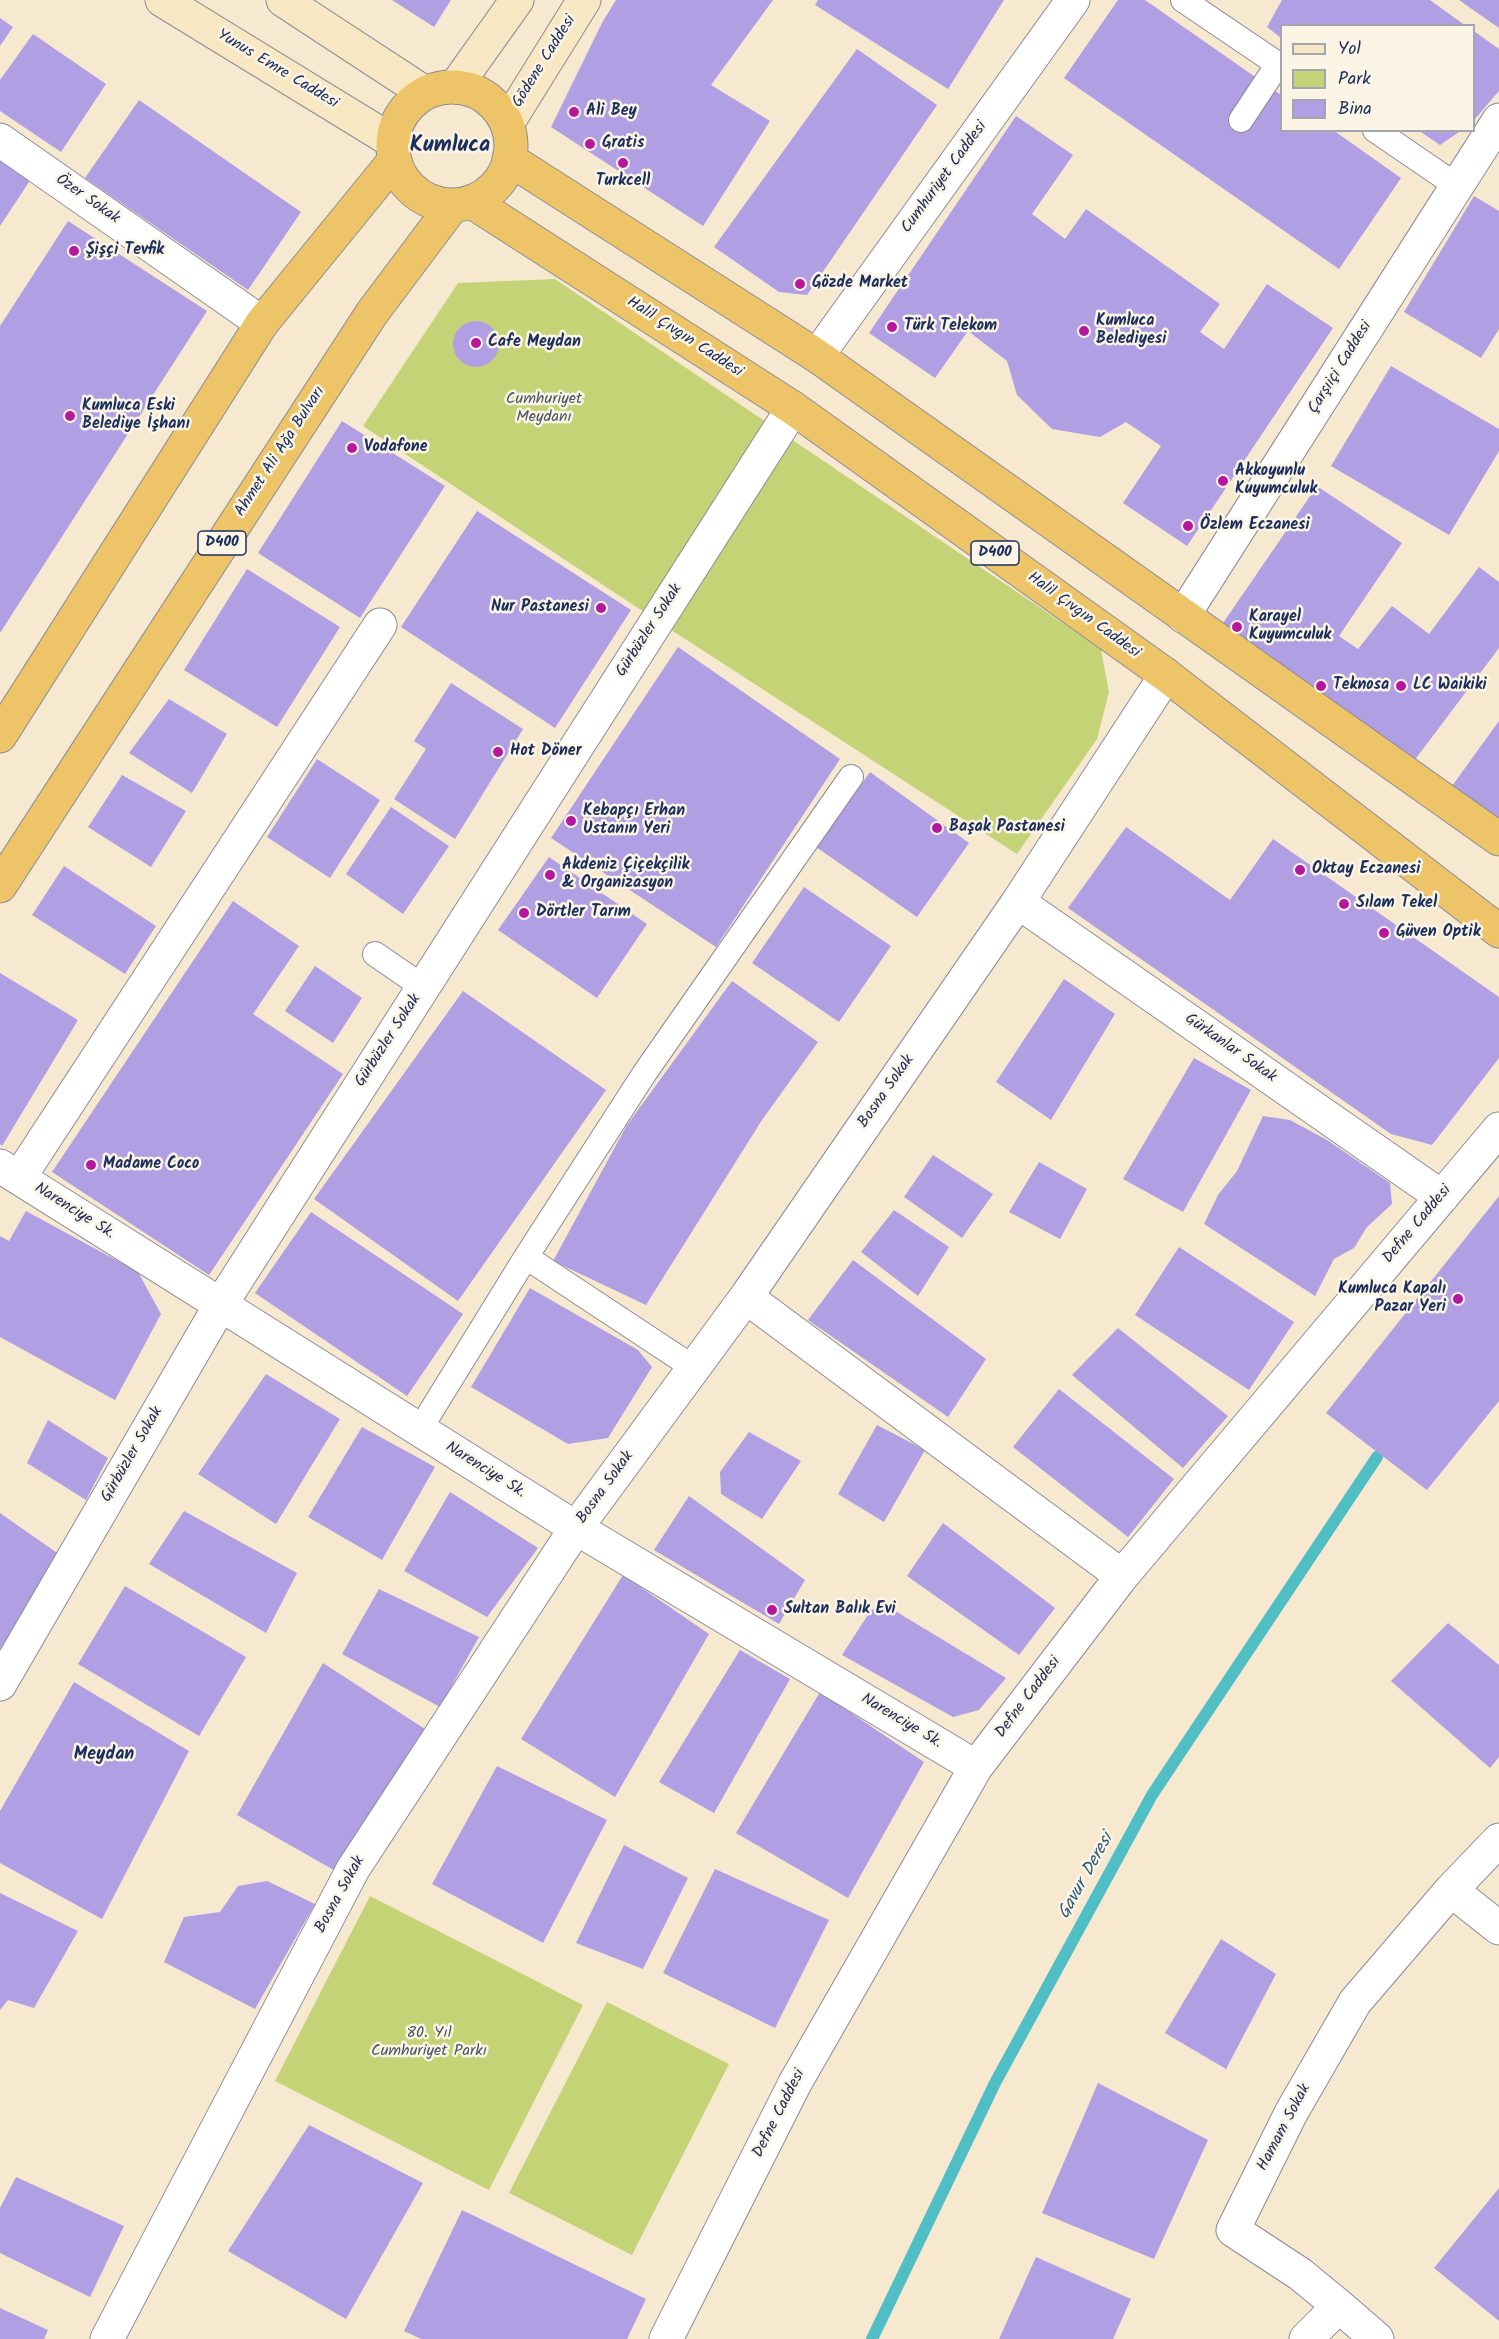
<!DOCTYPE html>
<meta charset="utf-8">
<style>
body{margin:0}
#map{position:relative;width:1499px;height:2339px;overflow:hidden;background:#f7e8d0;font-family:Kalam,sans-serif}
canvas{display:block}
.legend{position:absolute;left:1280px;top:24px;width:195px;height:108px;box-sizing:border-box;background:#fcf5e5;border:2px solid #a2a6af;margin:0;padding:8px 10px;list-style:none;font-size:18px;color:#1b2f5e}
.legend li{display:flex;align-items:center;gap:12px;height:30px}
.legend b{width:30px;border:2px solid #a2a6af}
</style>
<div id="map">
<canvas width="1499" height="2339"></canvas>
<ul class="legend">
<li><b style="height:8px;background:#f8e7c3"></b>Yol</li>
<li><b style="height:16px;background:#c3d376"></b>Park</li>
<li><b style="height:16px;background:#b19fe4"></b>Bina</li>
</ul>
</div>
<script>
const context = document.querySelector('canvas').getContext('2d');
context.lineJoin = 'round';
function fillPath(path, color) {
  context.fillStyle = color;
  context.fill(path, 'evenodd');
}
function toPath(rows) {
  const path = new Path2D();
  for (const r of rows) {
    if (r.length === 3) {
      path.moveTo(r[0] + r[2], r[1]);
      path.arc(r[0], r[1], r[2], 0, 2 * Math.PI);
      continue;
    }
    path.moveTo(r[0], r[1]);
    for (let i = 2; i < r.length; i += 2) path.lineTo(r[i], r[i + 1]);
  }
  return path;
}
function strokePath(path, color, width, dash) {
  context.strokeStyle = color;
  context.lineWidth = width;
  context.lineCap = dash ? 'butt' : 'round';
  context.setLineDash(dash || []);
  context.stroke(path);
}
function label(font, color, halo, rows, align = 'center') {
  context.font = font + ' Kalam,sans-serif';
  context.lineWidth = 5;
  context.setLineDash([]);
  context.textBaseline = 'middle';
  context.strokeStyle = halo;
  context.fillStyle = color;
  for (const [text, x, y, turn = 0] of rows) {
    context.save();
    context.translate(x, y);
    context.rotate((+turn || 0) * Math.PI / 180);
    context.textAlign = isNaN(turn) ? turn : align;
    if (halo) context.strokeText(text, 0, 0);
    context.fillText(text, 0, 0);
    context.restore();
  }
}
fillPath(toPath([
 [555,279,1101,649,1109,692,1097,739,1017,854,662,624,363,426,458,283],
 [370,1896,583,2005,489,2190,275,2081],
 [607,2002,729,2064,632,2255,509,2193]
]), '#c3d376');
strokePath(toPath([
 [872,2339,995,2083,1152,1795,1377,1457]
]), '#50bec5', 12);
fillPath(toPath([
 [392,0,451,0,434,27],
 [616,0,773,0,711,85,770,121,703,226,551,127,603,21],
 [818,0,1004,0,948,89,815,5],
 [1118,0,1145,0,1281,95,1281,130,1333,130,1401,178,1339,269,1064,78],
 [1282,0,1430,0,1466,26,1281,26,1281,38,1267,27],
 [1459,0,1499,0,1499,28],
 [0,18,13,27,0,46],
 [1474,31,1499,49,1499,91,1474,120],
 [33,34,106,84,61,152,0,111,0,80],
 [857,49,937,105,807,295,779,292,714,247],
 [139,100,301,212,248,290,85,178],
 [1016,116,1073,155,1032,214,1065,239,1086,209,1220,304,1200,332,1224,349,1267,284,1333,328,1187,546,1123,503,1161,446,1126,422,1100,437,1052,429,1017,395,1007,361,968,331,935,378,869,333],
 [1418,130,1462,130,1440,145],
 [0,153,33,176,0,226],
 [1474,196,1499,211,1499,329,1481,358,1404,312],
 [68,221,207,311,0,633,0,326],
 [476,344,23],
 [1391,366,1499,429,1499,451,1449,535,1331,466],
 [342,421,445,486,360,618,258,553],
 [1317,486,1402,543,1339,636,1358,649,1392,606,1429,634,1479,567,1499,582,1499,648,1411,765,1221,626],
 [477,511,631,610,555,728,401,627],
 [247,569,340,627,277,727,184,670],
 [678,647,840,759,716,947,551,838],
 [451,683,523,729,455,839,394,799,426,749,414,741],
 [169,699,227,734,192,793,129,753],
 [1499,721,1499,820,1452,786],
 [317,759,380,800,330,878,267,837],
 [870,772,969,843,917,917,816,847],
 [122,775,186,811,151,867,88,827],
 [391,807,449,846,403,914,346,874],
 [1126,827,1230,900,1273,839,1499,997,1499,1058,1432,1145,1391,1134,1068,908],
 [549,857,647,924,597,998,498,930],
 [64,866,156,926,125,974,32,915],
 [804,887,891,946,839,1022,752,963],
 [233,901,299,946,253,1014,343,1074,209,1275,52,1172],
 [315,966,362,998,333,1043,285,1011],
 [0,973,78,1020,2,1146,0,1144],
 [1064,979,1115,1014,1051,1120,996,1082],
 [732,981,818,1042,762,1120,646,1305,553,1261,627,1125],
 [463,991,606,1090,458,1301,314,1199],
 [1194,1058,1251,1090,1183,1212,1123,1179],
 [1263,1116,1290,1120,1327,1140,1390,1183,1392,1204,1367,1227,1354,1248,1334,1259,1315,1296,1204,1224,1218,1195,1237,1171],
 [933,1155,993,1194,962,1238,904,1197],
 [1039,1162,1087,1189,1060,1239,1009,1212],
 [1499,1196,1499,1401,1427,1490,1326,1413],
 [894,1210,949,1247,918,1296,861,1252],
 [26,1211,138,1272,161,1314,115,1400,0,1337,0,1236,9,1241],
 [311,1212,463,1314,407,1396,255,1293],
 [1179,1247,1294,1322,1249,1390,1135,1315],
 [853,1260,986,1359,948,1417,808,1320],
 [530,1288,638,1350,652,1367,608,1438,568,1444,471,1387],
 [1118,1328,1228,1416,1183,1468,1072,1375],
 [266,1374,340,1419,276,1524,198,1474],
 [1059,1389,1174,1479,1128,1537,1013,1447],
 [48,1420,108,1458,86,1500,27,1463],
 [877,1425,925,1450,884,1522,838,1494],
 [362,1427,435,1467,382,1560,308,1517],
 [749,1432,801,1461,762,1519,721,1494,720,1472],
 [450,1492,538,1548,487,1617,404,1571],
 [689,1496,805,1580,779,1624,654,1550],
 [184,1511,297,1573,266,1633,149,1564],
 [0,1513,63,1557,0,1649],
 [943,1523,1055,1608,1019,1655,907,1576],
 [623,1575,709,1634,615,1797,521,1739],
 [125,1586,246,1657,199,1736,78,1664],
 [379,1589,479,1637,440,1707,342,1654],
 [887,1606,1006,1678,979,1710,953,1717,842,1655,871,1610],
 [1448,1623,1499,1665,1499,1757,1490,1768,1391,1681],
 [740,1650,790,1679,714,1813,659,1782],
 [323,1663,425,1729,339,1873,237,1815],
 [74,1682,189,1751,102,1919,0,1863,0,1811],
 [820,1692,924,1762,848,1898,736,1833],
 [497,1766,607,1820,543,1943,432,1884],
 [624,1845,688,1878,643,1969,576,1943],
 [715,1869,829,1920,775,2028,663,1973],
 [267,1881,315,1904,255,2009,164,1962,184,1917,220,1912,238,1886],
 [0,1893,78,1931,34,2008,8,2000,0,2010],
 [1221,1939,1276,1974,1226,2069,1165,2033],
 [1098,2083,1208,2140,1154,2259,1042,2213],
 [309,2125,423,2183,346,2319,228,2251],
 [16,2177,124,2226,90,2297,0,2253,0,2208],
 [1499,2188,1499,2321,1434,2268],
 [462,2210,646,2299,627,2339,421,2339,404,2331],
 [1036,2257,1131,2299,1113,2339,999,2339],
 [0,2308,48,2330,44,2339,0,2339]
]), '#b19fe4');
const lane = toPath([
 [1183,0,1282,67],
 [1241,120,1278,64],
 [1375,130,1457,186],
 [375,954,423,987],
 [526,1257,694,1368],
 [420,1429,526,1257,644,1074,851,777]
]);
const street = toPath([
 [0,140,262,323],
 [817,356,1073,0],
 [1183,616,1499,120],
 [1018,902,1442,1197],
 [0,1166,576,1528,976,1767],
 [19,1178,380,625],
 [746,1297,1122,1576],
 [0,1684,221,1304,793,408],
 [1451,1890,1499,1928],
 [1339,2306,1377,2339],
 [107,2339,353,1869,576,1528,746,1297,1018,902,1166,675],
 [666,2339,795,2083,976,1767,1122,1576,1499,1129],
 [1306,2339,1339,2306,1300,2274,1233,2230,1291,2113,1355,2002,1451,1890,1499,1840]
]);
const secondary = toPath([
 [162,0,392,141],
 [283,0,425,93],
 [455,87,517,0],
 [507,124,584,0]
]);
const highway = toPath([
 [452,146,59],
 [509,159,817,356,1499,839],
 [472,202,793,408,1166,675,1499,931],
 [0,736,262,323,394,161],
 [0,886,372,313,453,205]
]);
strokePath(lane, '#898c97', 26);
strokePath(street, '#898c97', 35);
strokePath(secondary, '#898c97', 35);
strokePath(highway, '#898c97', 35);
strokePath(lane, '#fff', 24);
strokePath(street, '#fff', 33);
strokePath(secondary, '#f8e7c3', 33);
strokePath(highway, '#eec469', 33);
for (const [x, y, r, color] of [
 [574,112,6,"#b5179e"],
 [590,144,6,"#b5179e"],
 [623,163,6,"#b5179e"],
 [74,251,6,"#b5179e"],
 [800,284,6,"#b5179e"],
 [892,327,6,"#b5179e"],
 [1084,331,6,"#b5179e"],
 [476,343,6,"#b5179e"],
 [70,416,6,"#b5179e"],
 [352,448,6,"#b5179e"],
 [1223,481,6,"#b5179e"],
 [1188,526,6,"#b5179e"],
 [601,608,6,"#b5179e"],
 [1237,627,6,"#b5179e"],
 [1321,686,6,"#b5179e"],
 [1401,686,6,"#b5179e"],
 [498,752,6,"#b5179e"],
 [571,821,6,"#b5179e"],
 [937,828,6,"#b5179e"],
 [1300,870,6,"#b5179e"],
 [550,875,6,"#b5179e"],
 [1344,904,6,"#b5179e"],
 [524,913,6,"#b5179e"],
 [1384,933,6,"#b5179e"],
 [91,1165,6,"#b5179e"],
 [1458,1299,6,"#b5179e"],
 [772,1610,6,"#b5179e"]
]) {
  const dot = new Path2D();
  dot.arc(x, y, r, 0, 2 * Math.PI);
  context.fillStyle = color;
  context.fill(dot);
  strokePath(dot, '#fcf5e5', 2);
}
for (const [x, y, w] of [
 [222,543,48],
 [995,553,48]
]) {
  const box = new Path2D();
  box.roundRect(x - w / 2, y - 12, w, 24, 4.5);
  context.fillStyle = '#fcf5e5';
  context.fill(box);
  strokePath(box, '#1b2f5e', 1.5);
}
label('bold 15px', '#1b2f5e', null, [
 ["D400",222,543],
 ["D400",995,553]
]);
label('16px', '#1b2f5e', '#fcf5e5', [
 ["Gödene Caddesi",545,62,-58],
 ["Yunus Emre Caddesi",277,70,31],
 ["Cumhuriyet Caddesi",945,178,-54],
 ["Özer Sokak",87,200,35],
 ["Halil Çıvgın Caddesi",684,338,33],
 ["Çarşıiçi Caddesi",1341,368,-58],
 ["Ahmet Ali Ağa Bulvarı",281,452,-57],
 ["Halil Çıvgın Caddesi",1083,616,36],
 ["Gürbüzler Sokak",650,631,-57],
 ["Gürbüzler Sokak",389,1041,-57],
 ["Gürkanlar Sokak",1230,1049,35],
 ["Bosna Sokak",887,1092,-55],
 ["Narenciye Sk.",74,1212,32],
 ["Defne Caddesi",1418,1225,-50],
 ["Gürbüzler Sokak",133,1455,-60],
 ["Narenciye Sk.",485,1471,32],
 ["Bosna Sokak",606,1488,-54],
 ["Defne Caddesi",1029,1698,-53],
 ["Narenciye Sk.",901,1722,31],
 ["Bosna Sokak",341,1895,-61],
 ["Defne Caddesi",780,2114,-63],
 ["Hamam Sokak",1285,2128,-62]
]);
label('bold 16px', '#1b2f5e', '#fcf5e5', [
 ["Ali Bey",586,112],
 ["Gratis",602,144],
 ["Turkcell",623,182,"center"],
 ["Şişçi Tevfik",86,251],
 ["Gözde Market",812,284],
 ["Kumluca",1096,322],
 ["Belediyesi",1096,340],
 ["Türk Telekom",904,327],
 ["Cafe Meydan",488,343],
 ["Kumluca Eski",82,407],
 ["Belediye İşhanı",82,425],
 ["Vodafone",364,448],
 ["Akkoyunlu",1235,472],
 ["Kuyumculuk",1235,490],
 ["Özlem Eczanesi",1200,526],
 ["Nur Pastanesi",589,608,"right"],
 ["Karayel",1249,618],
 ["Kuyumculuk",1249,636],
 ["Teknosa",1333,686],
 ["LC Waikiki",1413,686],
 ["Hot Döner",510,752],
 ["Kebapçı Erhan",583,812],
 ["Ustanın Yeri",583,830],
 ["Başak Pastanesi",949,828],
 ["Akdeniz Çiçekçilik",562,866],
 ["& Organizasyon",562,884],
 ["Oktay Eczanesi",1312,870],
 ["Sılam Tekel",1356,904],
 ["Dörtler Tarım",536,913],
 ["Güven Optik",1396,933],
 ["Madame Coco",103,1165],
 ["Kumluca Kapalı",1446,1290,"right"],
 ["Pazar Yeri",1446,1308,"right"],
 ["Sultan Balık Evi",784,1610]
], 'left');
label('16px', '#455864', '#fcf5e5', [
 ["Cumhuriyet",544,400],
 ["Meydanı",544,418],
 ["80. Yıl",429,2034],
 ["Cumhuriyet Parkı",429,2052]
]);
label('bold 18px', '#1b2f5e', '#fcf5e5', [
 ["Meydan",104,1756]
]);
label('italic 18px', '#2b5a7d', '#fcf5e5', [
 ["Gavur Deresi",1087,1877,-61]
]);
label('bold 22px', '#1b2f5e', '#fcf5e5', [
 ["Kumluca",450,147]
]);
</script>
